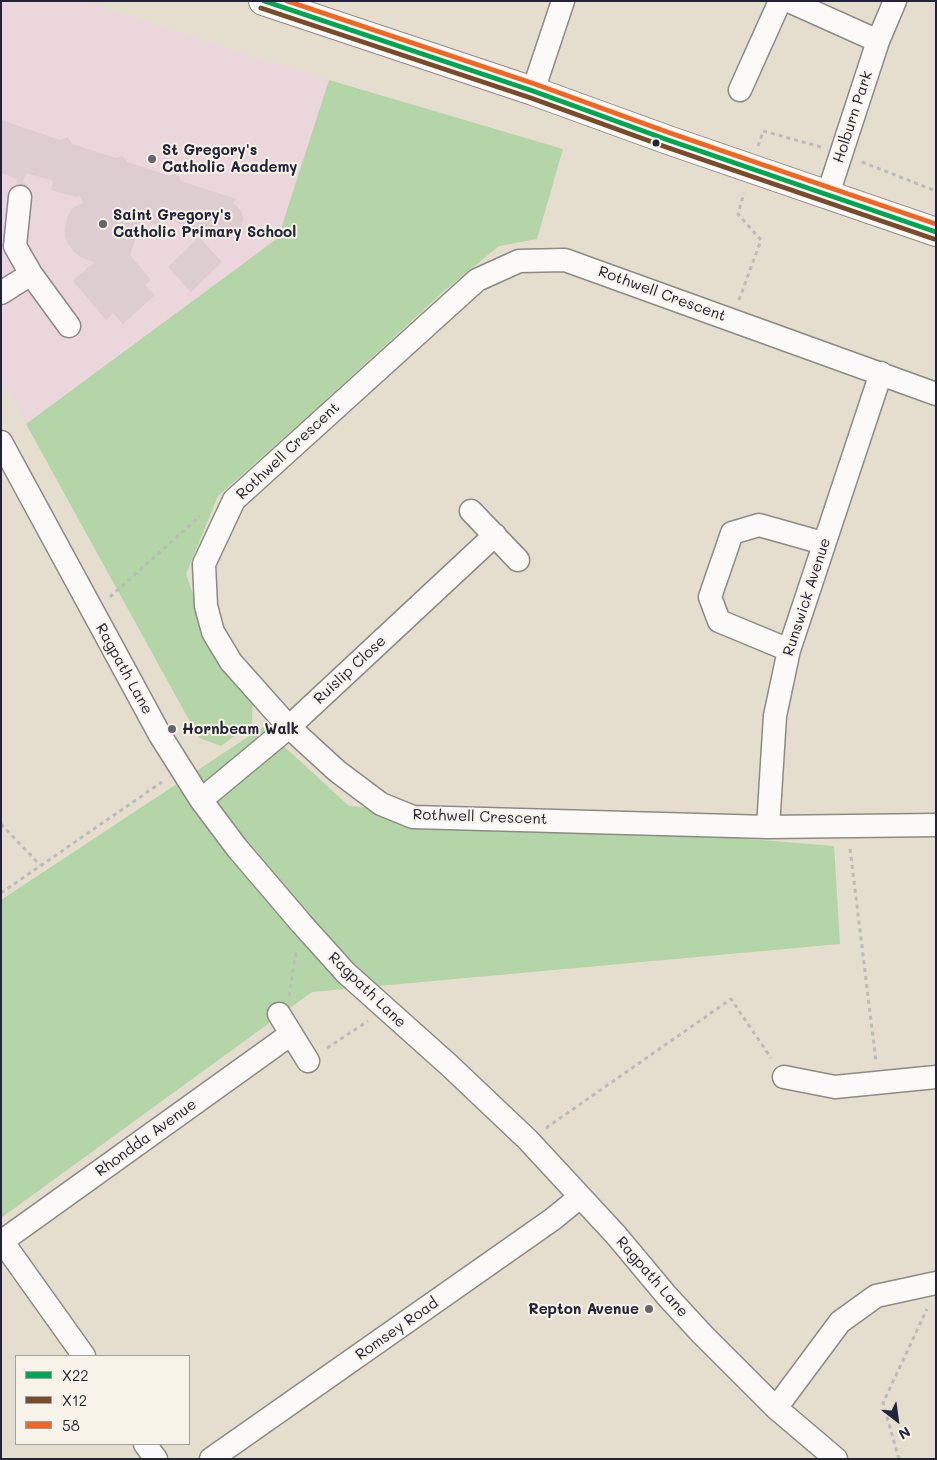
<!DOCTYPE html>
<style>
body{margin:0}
#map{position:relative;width:937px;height:1460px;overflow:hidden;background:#e5dece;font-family:Mali,sans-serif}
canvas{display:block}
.frame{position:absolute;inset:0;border:2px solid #22223b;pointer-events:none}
.legend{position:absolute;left:15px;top:1355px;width:175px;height:90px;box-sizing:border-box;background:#f7f3e8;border:1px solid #a29fa3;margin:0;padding:6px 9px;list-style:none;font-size:15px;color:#22223b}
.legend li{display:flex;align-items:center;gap:10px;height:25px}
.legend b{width:25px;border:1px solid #a29fa3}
.north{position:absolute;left:872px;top:1395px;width:50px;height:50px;-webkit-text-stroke:4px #f7f3e8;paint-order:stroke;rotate:150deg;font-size:14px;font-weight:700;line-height:20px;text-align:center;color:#22223b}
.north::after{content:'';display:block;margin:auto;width:18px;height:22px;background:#22223b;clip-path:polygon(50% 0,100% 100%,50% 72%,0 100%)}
</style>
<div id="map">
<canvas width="937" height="1460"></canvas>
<div class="frame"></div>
<ul class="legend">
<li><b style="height:6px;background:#00a651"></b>X22</li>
<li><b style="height:6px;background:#7a4b2a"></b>X12</li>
<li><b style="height:6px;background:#f26522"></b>58</li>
</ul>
<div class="north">N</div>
</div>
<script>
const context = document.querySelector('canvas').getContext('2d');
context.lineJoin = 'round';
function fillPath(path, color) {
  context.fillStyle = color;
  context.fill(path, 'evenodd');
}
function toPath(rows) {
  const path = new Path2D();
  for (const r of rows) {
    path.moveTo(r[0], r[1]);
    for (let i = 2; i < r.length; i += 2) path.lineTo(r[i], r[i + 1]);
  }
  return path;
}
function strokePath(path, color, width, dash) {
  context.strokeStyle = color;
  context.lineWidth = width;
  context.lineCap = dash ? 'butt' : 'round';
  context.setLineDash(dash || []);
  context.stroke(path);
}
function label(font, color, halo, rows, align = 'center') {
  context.font = font + ' Mali,sans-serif';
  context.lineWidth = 4;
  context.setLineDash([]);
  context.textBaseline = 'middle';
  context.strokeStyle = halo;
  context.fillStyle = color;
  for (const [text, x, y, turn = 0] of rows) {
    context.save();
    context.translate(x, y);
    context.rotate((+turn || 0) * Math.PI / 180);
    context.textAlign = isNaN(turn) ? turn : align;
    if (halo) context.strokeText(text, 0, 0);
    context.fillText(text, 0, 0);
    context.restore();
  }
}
fillPath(toPath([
 [1,1,84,1,329,80,278,238,26,424,1,378]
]), '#ead6db');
fillPath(toPath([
 [329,80,563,149,537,239,499,246,444,291,317,408,218,496,186,574,212,650,253,691,252,723,221,746,199,738,26,424,278,238],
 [263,727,349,806,834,846,840,944,312,992,1,1218,1,900]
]), '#b4d5a7');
fillPath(toPath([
 [1,120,60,140,68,137,72,144,116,158,123,156,127,162,170,176,177,173,181,181,237,199,232,203,237,206,241,211,243,219,241,227,237,233,228,237,219,237,163,218,159,226,142,220,130,255,151,280,145,285,155,295,123,324,113,313,106,320,73,281,94,262,82,258,75,253,68,244,65,237,65,228,68,215,73,208,83,202,80,196,75,197,51,190,53,181,26,173,23,182,28,186,28,190,15,191,17,179,1,173],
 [199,237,222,262,191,292,168,267]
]), '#decdd0');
const minor = toPath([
 [789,1,878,41],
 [740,90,780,1],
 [533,91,563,1],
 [828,194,878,41,895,1],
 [20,197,15,246,31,274,69,326],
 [1,293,31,274],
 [936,394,565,260,519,261,477,280,234,500,204,564,206,606,213,632,231,662,289,727,337,771,381,804,413,817,768,827,936,825],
 [1,442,160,735,201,800,237,848,301,923,346,973,450,1066,528,1140,616,1235,667,1296,702,1334,776,1408,836,1459],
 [471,511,518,560],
 [789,650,719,621,710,597,732,533,759,525,823,543],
 [201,800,289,727,495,535],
 [768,827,775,716,789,650,881,373],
 [279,1014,308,1061],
 [784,1077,835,1087,936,1077],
 [2,1241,84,1356],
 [1,1242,291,1034],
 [776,1408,840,1322,876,1296,936,1283],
 [145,1444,156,1459],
 [211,1459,553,1219,580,1197]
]);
const major = toPath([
 [263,1,533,91,668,140,936,232]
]);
strokePath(minor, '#8d8a85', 25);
strokePath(major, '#8d8a85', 30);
strokePath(toPath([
 [758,146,763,131,821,147],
 [862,162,936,191],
 [739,300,761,240,738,214,744,193],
 [110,597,200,516],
 [1,824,40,865],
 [850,849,876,1061],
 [1,893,162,782],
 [289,996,296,952],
 [327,1048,368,1021],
 [546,1128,731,999,771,1058],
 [899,1459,883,1403,927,1309]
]), '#bcbaba', 3, [4, 4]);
strokePath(minor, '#fbfaf8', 22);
strokePath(major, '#fbfaf8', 28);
strokePath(toPath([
 [264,1,533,91,668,140,936,232]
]), '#00a651', 5);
strokePath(toPath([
 [261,8,531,98,666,147,934,239]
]), '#7a4b2a', 5);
strokePath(toPath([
 [287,1,535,84,670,133,936,224]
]), '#f26522', 5);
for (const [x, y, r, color] of [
 [656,143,4.5,"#22223b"],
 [152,159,5,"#66646e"],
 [103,224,5,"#66646e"],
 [172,729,5,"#66646e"],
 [649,1309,5,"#66646e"]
]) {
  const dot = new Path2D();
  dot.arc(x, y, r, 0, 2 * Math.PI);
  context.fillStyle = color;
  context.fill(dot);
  strokePath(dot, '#f7f3e8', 2);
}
label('15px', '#22223b', '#f7f3e8', [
 ["Holburn Park",853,117,-72],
 ["Rothwell Crescent",662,294,20],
 ["Rothwell Crescent",288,451,-43],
 ["Runswick Avenue",807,597,-72],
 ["Ragpath Lane",124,669,61],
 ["Ruislip Close",350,670,-43],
 ["Rothwell Crescent",480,817,2],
 ["Ragpath Lane",367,990,44],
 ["Rhondda Avenue",146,1138,-36],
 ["Ragpath Lane",652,1277,49],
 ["Romsey Road",397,1329,-35]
]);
label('bold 15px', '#22223b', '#f7f3e8', [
 ["St Gregory's",162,150],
 ["Catholic Academy",162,167],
 ["Saint Gregory's",113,215],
 ["Catholic Primary School",113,232],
 ["Hornbeam Walk",182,729],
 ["Repton Avenue",639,1309,"right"]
], 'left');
</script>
